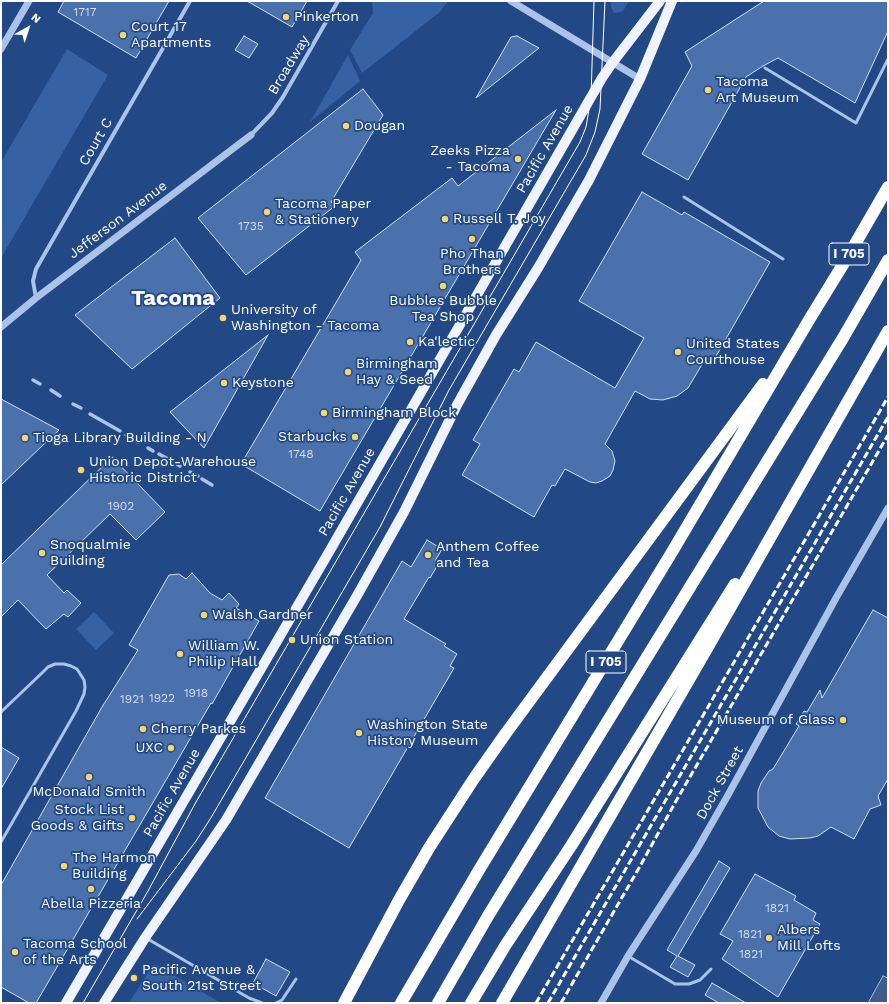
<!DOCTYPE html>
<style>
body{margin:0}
#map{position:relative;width:889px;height:1004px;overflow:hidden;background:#224885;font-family:"Work Sans",sans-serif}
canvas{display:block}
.frame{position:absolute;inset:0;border:2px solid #fff;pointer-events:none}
.north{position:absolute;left:8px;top:8px;width:40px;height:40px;-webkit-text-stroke:3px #224885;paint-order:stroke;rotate:39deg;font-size:11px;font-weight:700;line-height:16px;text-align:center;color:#fff}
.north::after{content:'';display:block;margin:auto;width:14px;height:18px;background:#fff;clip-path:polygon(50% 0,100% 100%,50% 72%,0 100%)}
</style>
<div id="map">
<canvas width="889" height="1004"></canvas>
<div class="frame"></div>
<div class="north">N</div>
</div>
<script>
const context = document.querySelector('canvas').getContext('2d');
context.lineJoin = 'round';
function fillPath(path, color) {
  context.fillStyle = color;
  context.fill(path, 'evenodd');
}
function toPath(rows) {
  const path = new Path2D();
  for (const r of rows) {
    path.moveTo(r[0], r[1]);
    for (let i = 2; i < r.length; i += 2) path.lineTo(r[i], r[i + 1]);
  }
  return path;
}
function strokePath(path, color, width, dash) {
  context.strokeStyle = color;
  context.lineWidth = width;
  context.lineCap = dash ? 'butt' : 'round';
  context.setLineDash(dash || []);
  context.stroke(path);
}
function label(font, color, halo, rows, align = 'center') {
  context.font = font + ' "Work Sans",sans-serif';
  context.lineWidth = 3.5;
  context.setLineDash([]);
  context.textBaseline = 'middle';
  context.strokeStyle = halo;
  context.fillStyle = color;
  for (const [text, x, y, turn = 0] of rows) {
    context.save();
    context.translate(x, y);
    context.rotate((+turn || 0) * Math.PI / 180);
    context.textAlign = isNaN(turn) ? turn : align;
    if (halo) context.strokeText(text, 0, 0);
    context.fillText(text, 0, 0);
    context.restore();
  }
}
fillPath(toPath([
 [372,1,448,1,440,12,362,73,350,50,373,13],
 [611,1,629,1,623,11,617,13,614,13,611,7],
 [67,49,108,75,1,258,1,162],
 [348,55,360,81,310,122],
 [94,612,114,633,96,650,76,629],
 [153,965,157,965,221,1003,129,1003]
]), '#3661a2');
const water = toPath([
 [883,976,888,978,888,1003,868,1003,883,976]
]);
fillPath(water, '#405c88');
strokePath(water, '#9fbdea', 1);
const building = toPath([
 [64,1,169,1,136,58,58,12,64,1],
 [247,1,307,1,292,27,247,1],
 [764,1,888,1,888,31,855,103,778,58,763,66,746,77,688,180,642,154,692,66,685,52,764,1],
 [244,36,258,44,249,58,235,50,244,36],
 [517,36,539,48,476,98,511,37,517,36],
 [363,89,383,115,331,202,335,206,246,275,198,218,363,89],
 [556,110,320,511,241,464,361,260,355,252,452,178,458,186,556,110],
 [642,192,682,215,684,212,770,262,711,365,704,361,688,388,677,396,663,400,650,399,635,391,605,444,612,451,615,461,613,470,610,476,602,481,596,483,590,482,565,469,555,486,552,485,534,517,462,475,480,444,473,440,514,369,519,372,536,342,615,388,644,338,579,301,642,192],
 [175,238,220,298,132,369,75,315,175,238],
 [268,335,204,448,170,412,268,335],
 [1,399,59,430,1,485,1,399],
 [112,457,165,512,136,540,110,514,47,575,64,593,67,590,81,603,68,617,64,614,46,629,18,600,1,617,1,565,112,457],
 [427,540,442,549,435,561,439,563,430,578,429,577,404,619,446,644,444,646,457,654,450,666,454,668,349,848,265,798,402,561,411,567,427,540],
 [192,573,210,593,222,600,229,593,239,604,236,608,259,621,212,704,211,703,36,1003,29,1003,1,987,1,885,102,707,138,650,129,645,169,575,179,574,186,579,192,573],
 [873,610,888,618,888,779,878,796,881,805,870,809,854,839,831,827,818,836,810,838,790,839,779,836,768,827,758,808,758,791,761,783,769,771,773,769,799,726,796,724,804,711,807,712,820,690,822,698,873,610],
 [1,747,19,758,1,789,1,747],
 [719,861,730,868,678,956,695,965,688,977,670,967,677,956,667,950,719,861],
 [755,874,796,896,794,900,816,913,813,920,820,924,778,997,722,959,733,941,720,934,755,874],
 [266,959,290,972,276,996,253,983,266,959],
 [712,983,746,1003,719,1003,705,995,712,983]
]);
fillPath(building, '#4b71ad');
strokePath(building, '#cfdff7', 1);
strokePath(toPath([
 [765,68,856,123,888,59],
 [684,197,783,259],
 [1,712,43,672,48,667,55,664,64,664,71,666,77,669,84,680,85,687,84,694,76,711,1,842],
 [146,938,249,998,262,1003],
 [628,956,675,984,689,984,700,980,711,969],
 [276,1003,282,1000,296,979]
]), '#abc3e9', 3);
strokePath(toPath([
 [33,380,40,384],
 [51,390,60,396],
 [73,404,81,408],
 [90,414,120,431],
 [126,435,129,437],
 [133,439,138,442],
 [148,448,153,451],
 [159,454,168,459],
 [175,463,180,466],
 [190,472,198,476],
 [202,479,212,485]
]), '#abc3e9', 3.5);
strokePath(toPath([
 [251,135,272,113,283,97,338,1],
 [36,298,33,281,36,269,190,1]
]), '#abc3e9', 4);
strokePath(toPath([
 [511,1,640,79],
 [1,49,29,1],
 [1,327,36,298,251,135],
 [601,1003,628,956,696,851,728,795,836,598,888,508]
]), '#abc3e9', 7);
strokePath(toPath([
 [66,1003,329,552,602,78,613,62,660,1],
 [104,1003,145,938,226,820,358,594,404,512,457,405,496,335,538,268,589,180,640,79,672,1]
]), '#eef3fe', 10);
strokePath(toPath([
 [344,1003,399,900,429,848,473,780,506,733,763,384],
 [401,1003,479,870,672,552,809,320,847,258,888,187],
 [438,1003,488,916,843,338,888,260],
 [471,1003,505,946,571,846,735,584],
 [502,1003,709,645,888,331]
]), '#fff', 12);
strokePath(toPath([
 [137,919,196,841,212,816,380,527,449,390,586,155,595,132,600,109,605,1],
 [83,1003,148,891,196,802,580,142,586,127,591,98,594,1]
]), '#fff', 1);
strokePath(toPath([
 [536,1003,888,397],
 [548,1003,888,417],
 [561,1003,639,868,676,801,888,435]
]), '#fff', 3, [7, 3]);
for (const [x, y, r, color] of [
 [286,17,4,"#f5d56d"],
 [123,35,4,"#f5d56d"],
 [708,90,4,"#f5d56d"],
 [346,126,4,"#f5d56d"],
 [518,159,4,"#f5d56d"],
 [267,212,4,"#f5d56d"],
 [445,219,4,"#f5d56d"],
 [472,239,4,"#f5d56d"],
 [443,286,4,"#f5d56d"],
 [223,318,4,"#f5d56d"],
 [410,342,4,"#f5d56d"],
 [678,352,4,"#f5d56d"],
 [348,372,4,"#f5d56d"],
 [224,383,4,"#f5d56d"],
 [324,413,4,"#f5d56d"],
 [355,437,4,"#f5d56d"],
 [25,438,4,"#f5d56d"],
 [81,470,4,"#f5d56d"],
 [42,553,4,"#f5d56d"],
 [428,555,4,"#f5d56d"],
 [204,615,4,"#f5d56d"],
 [292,640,4,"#f5d56d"],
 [180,654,4,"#f5d56d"],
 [843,720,4,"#f5d56d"],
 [143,729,4,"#f5d56d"],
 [359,733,4,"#f5d56d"],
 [171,748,4,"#f5d56d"],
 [89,777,4,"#f5d56d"],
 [132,818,4,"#f5d56d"],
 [64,866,4,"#f5d56d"],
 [91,889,4,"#f5d56d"],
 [769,938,4,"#f5d56d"],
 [15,952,4,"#f5d56d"],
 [134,978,4,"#f5d56d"]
]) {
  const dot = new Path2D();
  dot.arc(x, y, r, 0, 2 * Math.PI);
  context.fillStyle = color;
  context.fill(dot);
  strokePath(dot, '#224885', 1.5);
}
label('12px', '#d2dcea', null, [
 ["1717",85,12],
 ["1735",251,226],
 ["1748",301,454],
 ["1902",121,506],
 ["1918",196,693],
 ["1922",162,698],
 ["1921",132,699],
 ["1821",777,908],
 ["1821",750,934],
 ["1821",751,954]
]);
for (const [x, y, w] of [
 [849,254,40],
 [606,662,40]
]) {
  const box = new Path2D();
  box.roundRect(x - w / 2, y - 11, w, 22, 3);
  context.fillStyle = '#224885';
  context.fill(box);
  strokePath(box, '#fff', 1);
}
label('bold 13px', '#fff', null, [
 ["I 705",849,254],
 ["I 705",606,662]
]);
label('14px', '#fff', '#224885', [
 ["Pinkerton",294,17],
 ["Court 17",131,27],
 ["Apartments",131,43],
 ["Tacoma",716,82],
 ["Art Museum",716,98],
 ["Dougan",354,126],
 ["Zeeks Pizza",510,151,"right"],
 ["- Tacoma",510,167,"right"],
 ["Tacoma Paper",275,204],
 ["& Stationery",275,220],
 ["Russell T. Joy",453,219],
 ["Pho Than",472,254,"center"],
 ["Brothers",472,270,"center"],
 ["Bubbles Bubble",443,301,"center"],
 ["Tea Shop",443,317,"center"],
 ["University of",231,310],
 ["Washington - Tacoma",231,326],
 ["Ka'lectic",418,342],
 ["United States",686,344],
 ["Courthouse",686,360],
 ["Birmingham",356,364],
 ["Hay & Seed",356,380],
 ["Keystone",232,383],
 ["Birmingham Block",332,413],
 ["Starbucks",347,437,"right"],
 ["Tioga Library Building - N",33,438],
 ["Union Depot-Warehouse",89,462],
 ["Historic District",89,478],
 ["Snoqualmie",50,545],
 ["Building",50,561],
 ["Anthem Coffee",436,547],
 ["and Tea",436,563],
 ["Walsh Gardner",212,615],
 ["Union Station",300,640],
 ["William W.",188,646],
 ["Philip Hall",188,662],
 ["Museum of Glass",835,720,"right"],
 ["Washington State",367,725],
 ["History Museum",367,741],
 ["Cherry Parkes",151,729],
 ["UXC",163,748,"right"],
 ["McDonald Smith",89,792,"center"],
 ["Stock List",124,810,"right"],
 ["Goods & Gifts",124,826,"right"],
 ["The Harmon",72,858],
 ["Building",72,874],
 ["Abella Pizzeria",91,904,"center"],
 ["Albers",777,930],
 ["Mill Lofts",777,946],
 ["Tacoma School",23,944],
 ["of the Arts",23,960],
 ["Pacific Avenue &",142,970],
 ["South 21st Street",142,986]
], 'left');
label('14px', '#fff', '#224885', [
 ["Broadway",289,65,-59],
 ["Court C",96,142,-60],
 ["Pacific Avenue",545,149,-60],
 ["Jefferson Avenue",118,220,-37],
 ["Pacific Avenue",347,492,-60],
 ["Dock Street",720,783,-61],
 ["Pacific Avenue",172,793,-60]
]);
label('bold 22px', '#fff', '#224885', [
 ["Tacoma",173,299]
]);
</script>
